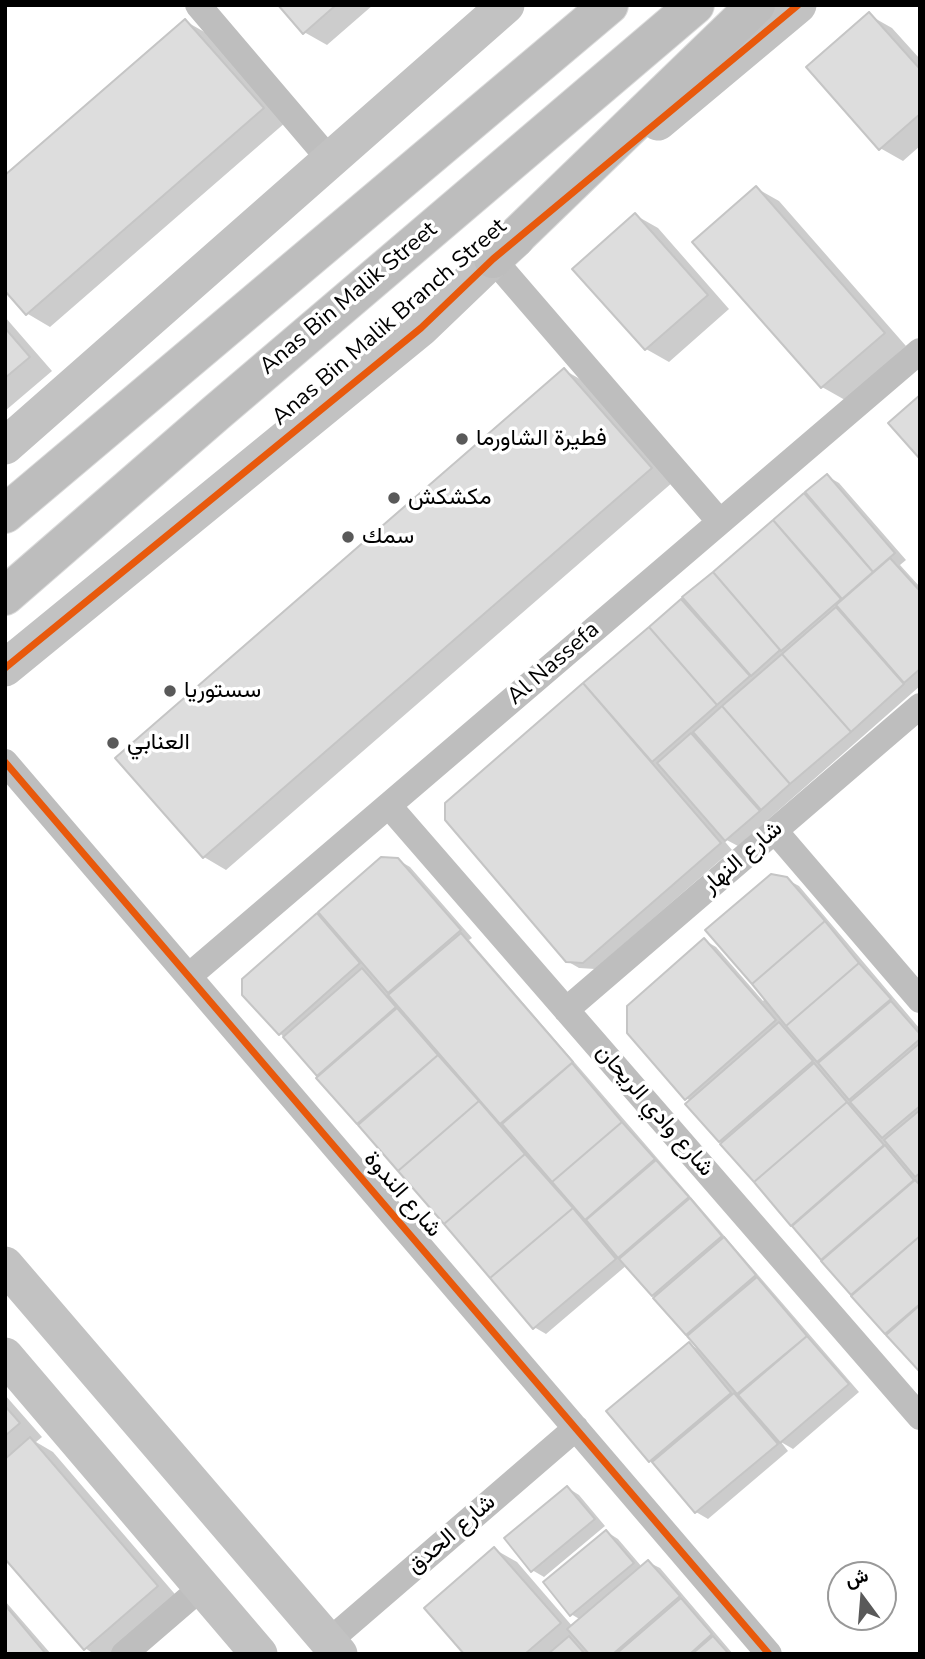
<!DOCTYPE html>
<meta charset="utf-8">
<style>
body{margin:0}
#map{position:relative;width:925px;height:1659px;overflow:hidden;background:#fff;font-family:"Nunito Sans",Vazirmatn,sans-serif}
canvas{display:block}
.frame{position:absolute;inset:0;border:7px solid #000;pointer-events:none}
.north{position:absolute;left:827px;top:1561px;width:70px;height:70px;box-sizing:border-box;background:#fff;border:2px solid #999;border-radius:50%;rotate:344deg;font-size:19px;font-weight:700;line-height:28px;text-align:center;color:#000}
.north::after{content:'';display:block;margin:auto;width:24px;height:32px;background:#595959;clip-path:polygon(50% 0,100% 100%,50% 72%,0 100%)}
</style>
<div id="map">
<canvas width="925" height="1659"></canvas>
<div class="frame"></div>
<div class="north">ش</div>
</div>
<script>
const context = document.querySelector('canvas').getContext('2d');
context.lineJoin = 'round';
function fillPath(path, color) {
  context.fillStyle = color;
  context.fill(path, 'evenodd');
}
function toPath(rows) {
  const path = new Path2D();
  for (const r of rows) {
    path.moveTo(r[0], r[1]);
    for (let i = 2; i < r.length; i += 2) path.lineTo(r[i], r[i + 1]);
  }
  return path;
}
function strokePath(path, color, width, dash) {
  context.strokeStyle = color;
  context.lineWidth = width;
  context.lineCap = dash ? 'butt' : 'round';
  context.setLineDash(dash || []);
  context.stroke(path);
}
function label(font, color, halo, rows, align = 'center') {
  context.font = font + ' "Nunito Sans",Vazirmatn,sans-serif';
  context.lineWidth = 7;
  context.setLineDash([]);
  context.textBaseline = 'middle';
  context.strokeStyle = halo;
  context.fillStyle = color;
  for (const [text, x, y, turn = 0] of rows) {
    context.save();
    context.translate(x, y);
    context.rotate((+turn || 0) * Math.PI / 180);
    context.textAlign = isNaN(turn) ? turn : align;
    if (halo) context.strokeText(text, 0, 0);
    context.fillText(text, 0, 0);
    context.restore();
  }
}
fillPath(toPath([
 [281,5,373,5,327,45,304,32],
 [869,15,892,28,920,59,920,146,903,161,880,148],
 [185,21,208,34,286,122,50,327,28,314,5,289],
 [756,188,779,201,906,346,845,400,822,387,694,242],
 [635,215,658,228,729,309,669,362,646,349],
 [5,317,52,371,5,411],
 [564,370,587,383,673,482,226,870,204,857],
 [827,476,839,483,906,560,900,565,920,587,920,686,738,846,721,837,732,850,595,969,579,968,567,961,447,804,681,601,692,607,685,598,804,495,812,500],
 [382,858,398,860,410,867,472,938,469,940,859,1392,793,1449,781,1442,788,1451,708,1519,696,1512,655,1464,650,1461,689,1344,703,1352,690,1336,627,1265,546,1334,534,1327,280,1033,244,980],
 [786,879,799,886,920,1029,920,1371,722,1144,691,1101,686,1098,704,940,716,947,763,1001,765,999],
 [5,1395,42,1437,36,1442,53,1452,180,1600,116,1654,94,1654,85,1648,5,1556],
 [568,1488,579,1495,605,1526,544,1577,532,1570],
 [607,1532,618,1539,642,1567,648,1562,660,1568,733,1654,466,1654,494,1549,517,1562,573,1627,581,1620,571,1614],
 [5,1601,51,1654,5,1654]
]), '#0003');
const building = toPath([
 [278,5,336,5,303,34,278,5],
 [869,12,920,69,920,114,879,150,806,67,869,12],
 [185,19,264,108,26,315,5,291,5,175,185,19],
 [756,186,885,333,821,388,692,242,756,186],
 [635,213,708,295,645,350,572,269,635,213],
 [5,328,30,357,5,378,5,328],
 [564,368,652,468,203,858,115,758,564,368],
 [920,395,920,459,888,423,920,395],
 [827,474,895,553,873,572,805,492,827,474],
 [804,493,873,572,842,599,773,520,804,493],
 [773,520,841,599,781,651,713,572,773,520],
 [890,558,920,591,920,669,904,683,836,605,890,558],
 [713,572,780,650,751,676,682,597,713,572],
 [681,599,750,676,717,705,649,627,681,599],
 [836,607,904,684,851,732,782,654,836,607],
 [649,627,717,705,652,762,583,683,649,627],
 [782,654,851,732,790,784,722,706,782,654],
 [583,683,721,843,583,963,566,962,445,820,445,803,583,683],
 [722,706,790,784,761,810,693,732,722,706],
 [691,733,760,811,725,841,657,763,691,733],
 [381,857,398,858,461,930,388,993,318,912,381,857],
 [771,874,787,877,825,921,752,984,705,930,771,874],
 [317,913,360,963,279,1035,242,995,242,979,317,913],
 [825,921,859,963,786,1026,752,984,825,921],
 [461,933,573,1062,500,1124,388,995,461,933],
 [704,938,776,1020,685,1100,627,1033,627,1006,704,938],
 [859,963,891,999,817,1062,786,1026,859,963],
 [362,968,396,1007,317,1076,283,1037,362,968],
 [891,1001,920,1034,920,1039,849,1100,818,1063,891,1001],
 [397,1008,438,1055,357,1124,316,1078,397,1008],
 [779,1022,813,1061,719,1142,685,1104,779,1022],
 [920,1043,920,1106,882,1138,850,1102,920,1043],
 [438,1055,479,1101,398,1171,358,1125,438,1055],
 [572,1063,622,1122,552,1182,502,1124,572,1063],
 [814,1063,847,1102,754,1182,720,1144,814,1063],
 [479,1101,525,1154,444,1224,398,1171,479,1101],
 [847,1102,884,1145,791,1226,754,1182,847,1102],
 [920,1110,920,1173,915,1177,884,1140,920,1110],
 [622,1122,655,1159,585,1220,552,1182,622,1122],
 [885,1145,914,1180,821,1260,792,1226,885,1145],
 [525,1154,573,1208,490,1278,444,1224,525,1154],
 [656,1160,689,1197,618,1258,586,1220,656,1160],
 [915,1180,920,1185,920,1236,851,1295,821,1261,915,1180],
 [690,1198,722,1236,652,1296,619,1259,690,1198],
 [573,1208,616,1259,533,1329,490,1278,573,1208],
 [920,1236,920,1304,885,1334,851,1296,920,1236],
 [724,1237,756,1275,686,1335,653,1298,724,1237],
 [757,1277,807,1336,737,1394,687,1336,757,1277],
 [920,1305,920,1372,886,1335,920,1305],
 [807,1336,849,1384,780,1443,738,1395,807,1336],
 [689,1342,731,1393,649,1462,606,1411,689,1342],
 [734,1393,778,1444,695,1513,652,1462,734,1393],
 [5,1406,20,1423,5,1436,5,1406],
 [30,1437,158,1586,84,1650,5,1559,5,1459,30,1437],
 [567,1486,595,1519,531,1572,504,1538,567,1486],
 [606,1530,634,1563,570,1616,543,1582,606,1530],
 [494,1547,561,1623,525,1654,464,1654,424,1608,494,1547],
 [648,1560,680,1596,613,1654,589,1654,567,1629,648,1560],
 [681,1598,712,1634,690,1654,616,1654,681,1598],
 [5,1605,46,1654,5,1654,5,1605],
 [569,1636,585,1654,548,1654,569,1636],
 [713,1636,729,1654,692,1654,713,1636]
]);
fillPath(building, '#ddd');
strokePath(building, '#c5c5c5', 2);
const primary = toPath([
 [493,259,756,5],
 [5,514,609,5],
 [5,596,217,412,695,5]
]);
strokePath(primary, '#dbdbdb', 40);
strokePath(toPath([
 [198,5,330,160],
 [493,259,720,522],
 [5,762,769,1654],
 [389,806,920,1417],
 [775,831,920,1000],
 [189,976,920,351],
 [566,1010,920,706],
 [329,1641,576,1428],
 [124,1654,202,1587]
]), '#bebebe', 26);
strokePath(toPath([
 [658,122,798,5],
 [5,446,506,5],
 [5,668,421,328,493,259,516,239],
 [5,1265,339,1654],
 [5,1356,259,1654]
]), '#c2c2c2', 37);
strokePath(primary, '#bdbdbd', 38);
strokePath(toPath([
 [5,668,421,328,493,259,798,5],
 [5,762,769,1654]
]), '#e8590c', 7);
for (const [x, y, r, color] of [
 [462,439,7,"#595959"],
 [394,498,7,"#595959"],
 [348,537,7,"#595959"],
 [170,691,7,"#595959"],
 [113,743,7,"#595959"]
]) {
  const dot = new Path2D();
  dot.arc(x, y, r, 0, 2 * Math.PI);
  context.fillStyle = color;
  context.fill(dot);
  strokePath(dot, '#fff', 2.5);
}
label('23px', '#000', '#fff', [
 ["Anas Bin Malik Street",349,299,-40],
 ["Anas Bin Malik Branch Street",390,323,-41],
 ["Al Nassefa",554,664,-41],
 ["شارع النهار",743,858,-41],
 ["شارع وادي الريحان",654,1111,49],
 ["شارع الندوة",402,1195,49],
 ["شارع الحدق",452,1535,-41]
]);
label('23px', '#000', '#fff', [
 ["فطيرة الشاورما",476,439],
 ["مكشكش",408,498],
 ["سمك",362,537],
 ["سستوريا",184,691],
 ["العنابي",127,743]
], 'left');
</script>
